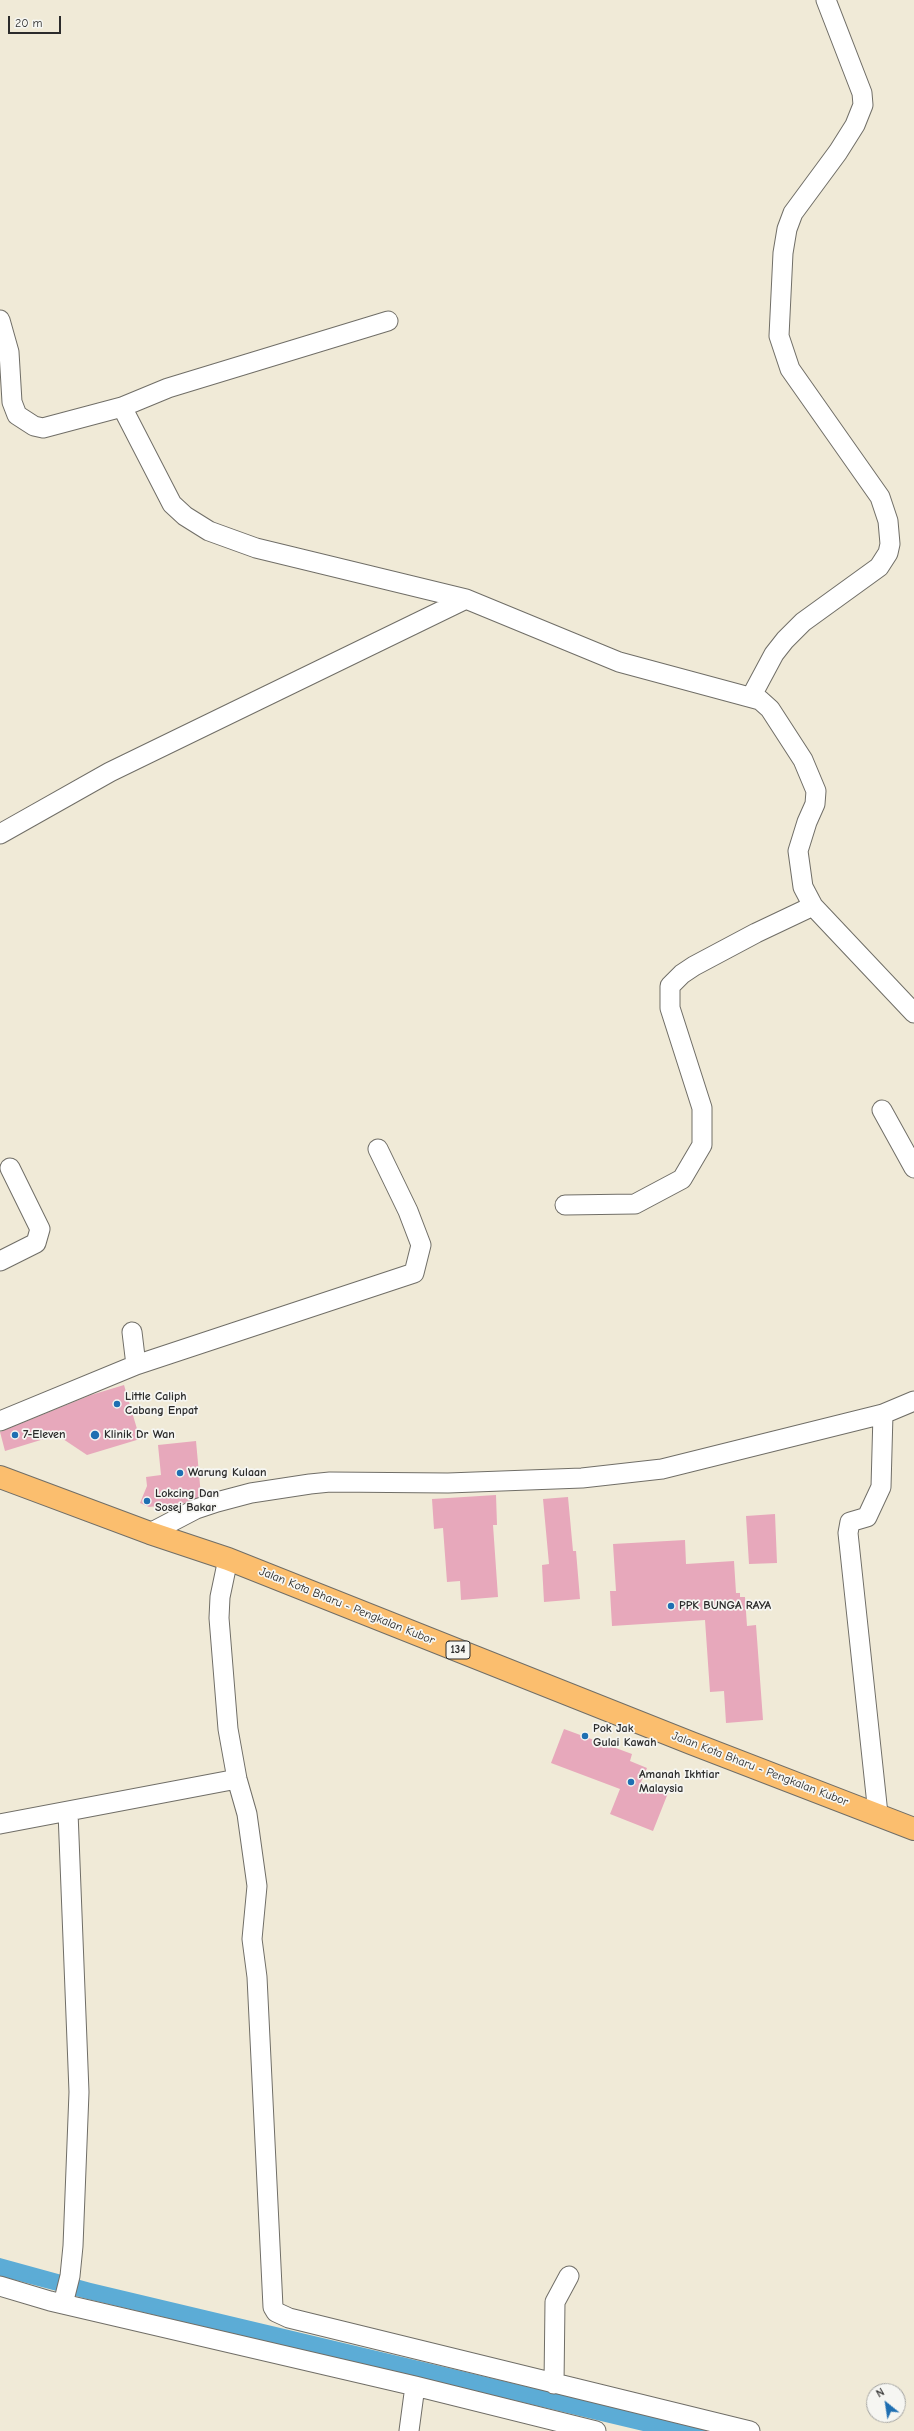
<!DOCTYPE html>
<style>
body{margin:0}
#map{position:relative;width:914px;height:2431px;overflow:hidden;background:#f0ead7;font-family:"Comic Neue",sans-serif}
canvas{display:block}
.north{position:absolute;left:866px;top:2383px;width:40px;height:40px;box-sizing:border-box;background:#f6f6f2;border:1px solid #a5a5a2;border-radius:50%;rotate:330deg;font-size:11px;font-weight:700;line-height:16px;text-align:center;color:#2b2b2b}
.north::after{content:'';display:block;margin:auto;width:14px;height:18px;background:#1f6fb2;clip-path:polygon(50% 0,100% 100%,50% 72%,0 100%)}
.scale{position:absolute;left:8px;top:16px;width:53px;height:18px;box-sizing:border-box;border:2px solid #2b2b2b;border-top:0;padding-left:5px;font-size:12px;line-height:14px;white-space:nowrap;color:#2b2b2b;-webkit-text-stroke:3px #f6f6f2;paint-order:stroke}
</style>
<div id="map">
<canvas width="914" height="2431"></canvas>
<div class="north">N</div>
<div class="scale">20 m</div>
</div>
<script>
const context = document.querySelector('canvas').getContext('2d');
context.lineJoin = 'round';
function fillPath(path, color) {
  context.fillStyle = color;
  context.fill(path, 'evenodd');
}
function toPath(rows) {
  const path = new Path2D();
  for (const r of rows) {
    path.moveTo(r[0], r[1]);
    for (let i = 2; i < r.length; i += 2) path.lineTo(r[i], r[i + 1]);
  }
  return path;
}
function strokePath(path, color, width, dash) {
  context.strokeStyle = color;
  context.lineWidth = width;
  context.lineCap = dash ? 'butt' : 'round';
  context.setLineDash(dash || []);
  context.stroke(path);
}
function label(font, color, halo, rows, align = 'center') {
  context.font = font + ' "Comic Neue",sans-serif';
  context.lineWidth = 3.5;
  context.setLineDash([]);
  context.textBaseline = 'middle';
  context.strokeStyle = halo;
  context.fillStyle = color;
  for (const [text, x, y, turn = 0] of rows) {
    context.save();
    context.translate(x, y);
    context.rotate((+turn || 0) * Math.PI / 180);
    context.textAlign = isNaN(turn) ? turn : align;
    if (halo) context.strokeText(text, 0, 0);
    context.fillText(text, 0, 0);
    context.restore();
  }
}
fillPath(toPath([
 [0,2258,91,2283,714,2431,643,2431,87,2299,0,2276]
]), '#5cacd6');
fillPath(toPath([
 [124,1385,140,1439,87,1455,57,1435,5,1451,0,1432,91,1395],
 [196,1441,201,1496,185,1503,149,1507,140,1503,147,1486,146,1477,161,1475,158,1445],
 [496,1495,497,1525,493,1525,498,1597,461,1600,460,1581,447,1582,443,1528,434,1529,432,1499],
 [568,1497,573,1551,576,1551,580,1599,544,1602,542,1565,549,1564,543,1499],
 [775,1514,777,1563,749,1564,746,1516],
 [685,1540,686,1564,734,1561,736,1593,740,1593,740,1597,745,1597,747,1626,756,1625,763,1720,726,1723,724,1691,710,1692,705,1620,612,1626,610,1591,616,1591,613,1544],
 [564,1729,632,1754,630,1761,647,1768,641,1782,668,1793,653,1831,610,1814,620,1789,551,1763]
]), '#e7a8bb');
const minor = toPath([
 [0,320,9,352,12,402,17,415,34,426,43,428,122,407,172,504,185,516,209,531,256,548,466,599,619,662,760,700,770,709,803,760,816,791,815,804,807,822,798,851,803,887,813,906,914,1013],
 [122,407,168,388,388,321],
 [751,697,774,654,785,640,803,622,879,567,888,553,890,544,888,521,880,497,790,369,779,336,783,253,787,229,793,213,838,152,855,125,863,105,862,93,826,0],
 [0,834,110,772,466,599],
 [882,1110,914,1168],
 [565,1205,635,1204,682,1179,702,1145,702,1108,670,1008,670,986,682,974,694,966,756,933,813,906],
 [0,1261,36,1243,40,1229,10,1168],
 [132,1332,136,1365],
 [0,1421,136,1365,414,1273,421,1245,408,1211,378,1149],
 [150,1533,196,1509,217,1502,251,1493,310,1484,330,1482,448,1483,582,1478,662,1469,883,1414,914,1401],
 [228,1559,220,1597,219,1618,228,1729,237,1779,247,1814,257,1886,252,1939,257,1977,273,2307,276,2312,289,2318,750,2431],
 [878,1814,848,1533,850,1522,867,1517,881,1487,883,1414],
 [0,1824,237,1779],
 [0,2286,50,2301,415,2386,596,2431],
 [63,2304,70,2276,73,2246,79,2092,68,1812],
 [554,2384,555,2302,569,2276],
 [409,2431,415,2386]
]);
const major = toPath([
 [0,1477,150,1533,228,1559,691,1743,914,1829]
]);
strokePath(minor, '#706e67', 21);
strokePath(major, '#706e67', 24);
strokePath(minor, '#fff', 19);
strokePath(major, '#fbbe6e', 22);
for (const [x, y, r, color] of [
 [117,1404,4,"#1f6fb2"],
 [15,1435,4,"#1f6fb2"],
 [95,1435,5,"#1f6fb2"],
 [180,1473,4,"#1f6fb2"],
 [147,1501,4,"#1f6fb2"],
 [671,1606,4,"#1f6fb2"],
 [585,1736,4,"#1f6fb2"],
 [631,1782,4,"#1f6fb2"]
]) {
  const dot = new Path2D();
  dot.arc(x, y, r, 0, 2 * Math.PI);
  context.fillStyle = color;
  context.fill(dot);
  strokePath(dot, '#f6f6f2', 1.5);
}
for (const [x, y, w] of [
 [458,1650,24]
]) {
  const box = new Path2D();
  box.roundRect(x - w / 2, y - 9, w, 18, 3);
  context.fillStyle = '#f6f6f2';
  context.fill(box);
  strokePath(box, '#2b2b2b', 1);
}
label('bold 11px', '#2b2b2b', null, [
 ["134",458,1650]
]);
label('bold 12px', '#2b2b2b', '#f6f6f2', [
 ["Little Caliph",125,1397],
 ["Cabang Enpat",125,1411],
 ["7-Eleven",23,1435],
 ["Klinik Dr Wan",104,1435],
 ["Warung Kulaan",188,1473],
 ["Lokcing Dan",155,1494],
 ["Sosej Bakar",155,1508],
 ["PPK BUNGA RAYA",679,1606],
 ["Pok Jak",593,1729],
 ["Gulai Kawah",593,1743],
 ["Amanah Ikhtiar",639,1775],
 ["Malaysia",639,1789]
], 'left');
label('12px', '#2b2b2b', '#f6f6f2', [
 ["Jalan Kota Bharu - Pengkalan Kubor",347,1606,22],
 ["Jalan Kota Bharu - Pengkalan Kubor",760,1769,21]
]);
</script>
